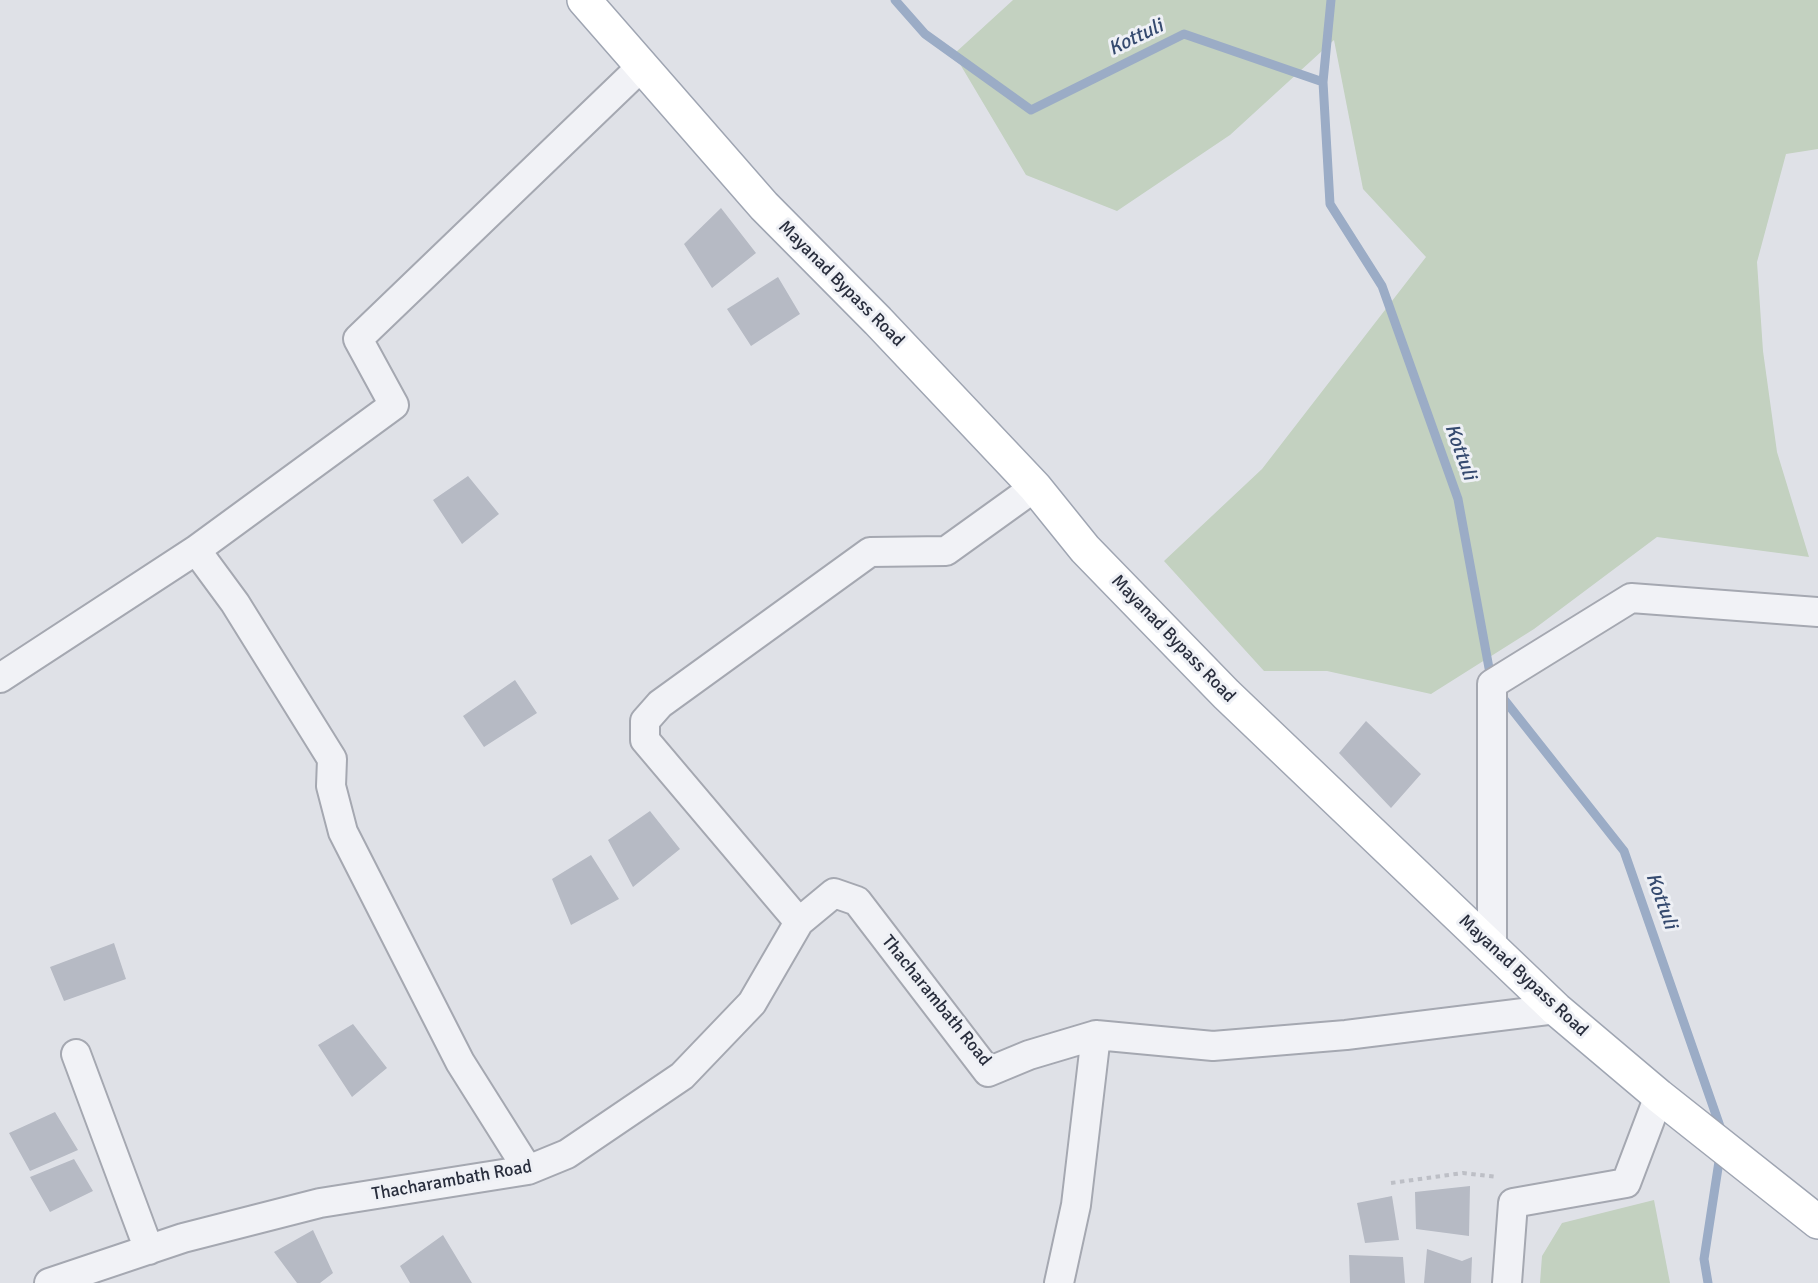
<!DOCTYPE html>
<style>
body{margin:0}
canvas{display:block;background:#dfe1e7}
</style>
<canvas width="1818" height="1283"></canvas>
<script>
const context = document.querySelector('canvas').getContext('2d');
context.lineJoin = 'round';
function fillPath(path, color) {
  context.fillStyle = color;
  context.fill(path, 'evenodd');
}
function toPath(rows) {
  const path = new Path2D();
  for (const r of rows) {
    path.moveTo(r[0], r[1]);
    for (let i = 2; i < r.length; i += 2) path.lineTo(r[i], r[i + 1]);
  }
  return path;
}
function strokePath(path, color, width, dash) {
  context.strokeStyle = color;
  context.lineWidth = width;
  context.lineCap = dash ? 'butt' : 'round';
  context.setLineDash(dash || []);
  context.stroke(path);
}
function label(font, color, halo, rows, align = 'center') {
  context.font = font + ' Signika,sans-serif';
  context.lineWidth = 6;
  context.setLineDash([]);
  context.textBaseline = 'middle';
  context.strokeStyle = halo;
  context.fillStyle = color;
  for (const [text, x, y, turn = 0] of rows) {
    context.save();
    context.translate(x, y);
    context.rotate((+turn || 0) * Math.PI / 180);
    context.textAlign = isNaN(turn) ? turn : align;
    if (halo) context.strokeText(text, 0, 0);
    context.fillText(text, 0, 0);
    context.restore();
  }
}
fillPath(toPath([
 [1013,0,1818,0,1818,149,1786,154,1757,262,1763,351,1777,452,1809,557,1657,537,1534,629,1431,694,1327,671,1264,671,1164,561,1262,469,1426,257,1363,189,1334,40,1230,135,1117,211,1026,175,954,54],
 [1654,1200,1670,1283,1540,1283,1542,1256,1562,1223]
]), '#c3d1c0');
strokePath(toPath([
 [895,0,925,34,1031,110,1184,34,1323,82,1330,204,1382,286,1458,499,1491,679],
 [1323,82,1331,0],
 [1499,693,1624,851,1723,1135],
 [1708,1283,1704,1259,1720,1155]
]), '#9bacc6', 9);
fillPath(toPath([
 [721,208,756,253,712,288,684,244],
 [778,277,800,314,751,346,727,309],
 [468,476,499,514,462,544,433,500],
 [515,680,537,713,484,747,463,716],
 [1366,721,1421,774,1391,808,1339,753],
 [650,811,680,849,633,887,608,840],
 [591,855,619,899,571,925,552,879],
 [114,943,126,979,64,1001,50,967],
 [353,1024,387,1068,352,1097,318,1045],
 [55,1112,78,1150,30,1171,9,1133],
 [74,1159,93,1191,50,1212,30,1177],
 [1470,1186,1469,1236,1416,1229,1415,1192],
 [1392,1196,1399,1240,1365,1243,1357,1203],
 [313,1230,333,1273,320,1283,297,1283,274,1252],
 [443,1235,472,1283,410,1283,400,1266],
 [1427,1249,1462,1261,1472,1257,1471,1283,1424,1283],
 [1349,1255,1403,1257,1405,1283,1350,1283]
]), '#b6bac4');
const street = toPath([
 [196,550,235,603,332,759,331,786,343,832,460,1062,528,1170],
 [0,678,196,550,394,405,358,339,640,68],
 [799,922,645,740,645,721,660,704,870,552,946,551,1035,487],
 [1492,948,1492,684,1631,598,1818,612],
 [76,1054,149,1250],
 [49,1283,183,1238,320,1203,528,1170,567,1154,682,1076,752,1003,799,922,834,893,857,901,988,1072,1029,1055,1096,1035,1213,1046,1346,1035,1556,1009],
 [1059,1283,1076,1205,1096,1035],
 [1507,1283,1513,1203,1626,1183,1659,1096]
]);
const primary = toPath([
 [584,0,764,206,878,321,1035,487,1085,549,1226,694,1556,1009,1659,1096,1818,1222]
]);
strokePath(street, '#a5a8b1', 32);
strokePath(primary, '#9fa5b2', 36);
strokePath(toPath([
 [1391,1183,1463,1173,1498,1177]
]), '#bdbfc6', 4, [4.5, 4.5]);
strokePath(street, '#f1f2f6', 28);
strokePath(primary, '#fff', 33);
label('18px', '#292e3d', '#eef0f5', [
 ["Mayanad Bypass Road",841,284,45],
 ["Mayanad Bypass Road",1173,639,46],
 ["Mayanad Bypass Road",1523,976,43],
 ["Thacharambath Road",936,1001,51],
 ["Thacharambath Road",452,1181,-10]
]);
label('italic 20px', '#354a6f', '#eef0f5', [
 ["Kottuli",1136,38,-26],
 ["Kottuli",1460,452,70],
 ["Kottuli",1661,901,70]
]);
</script>
